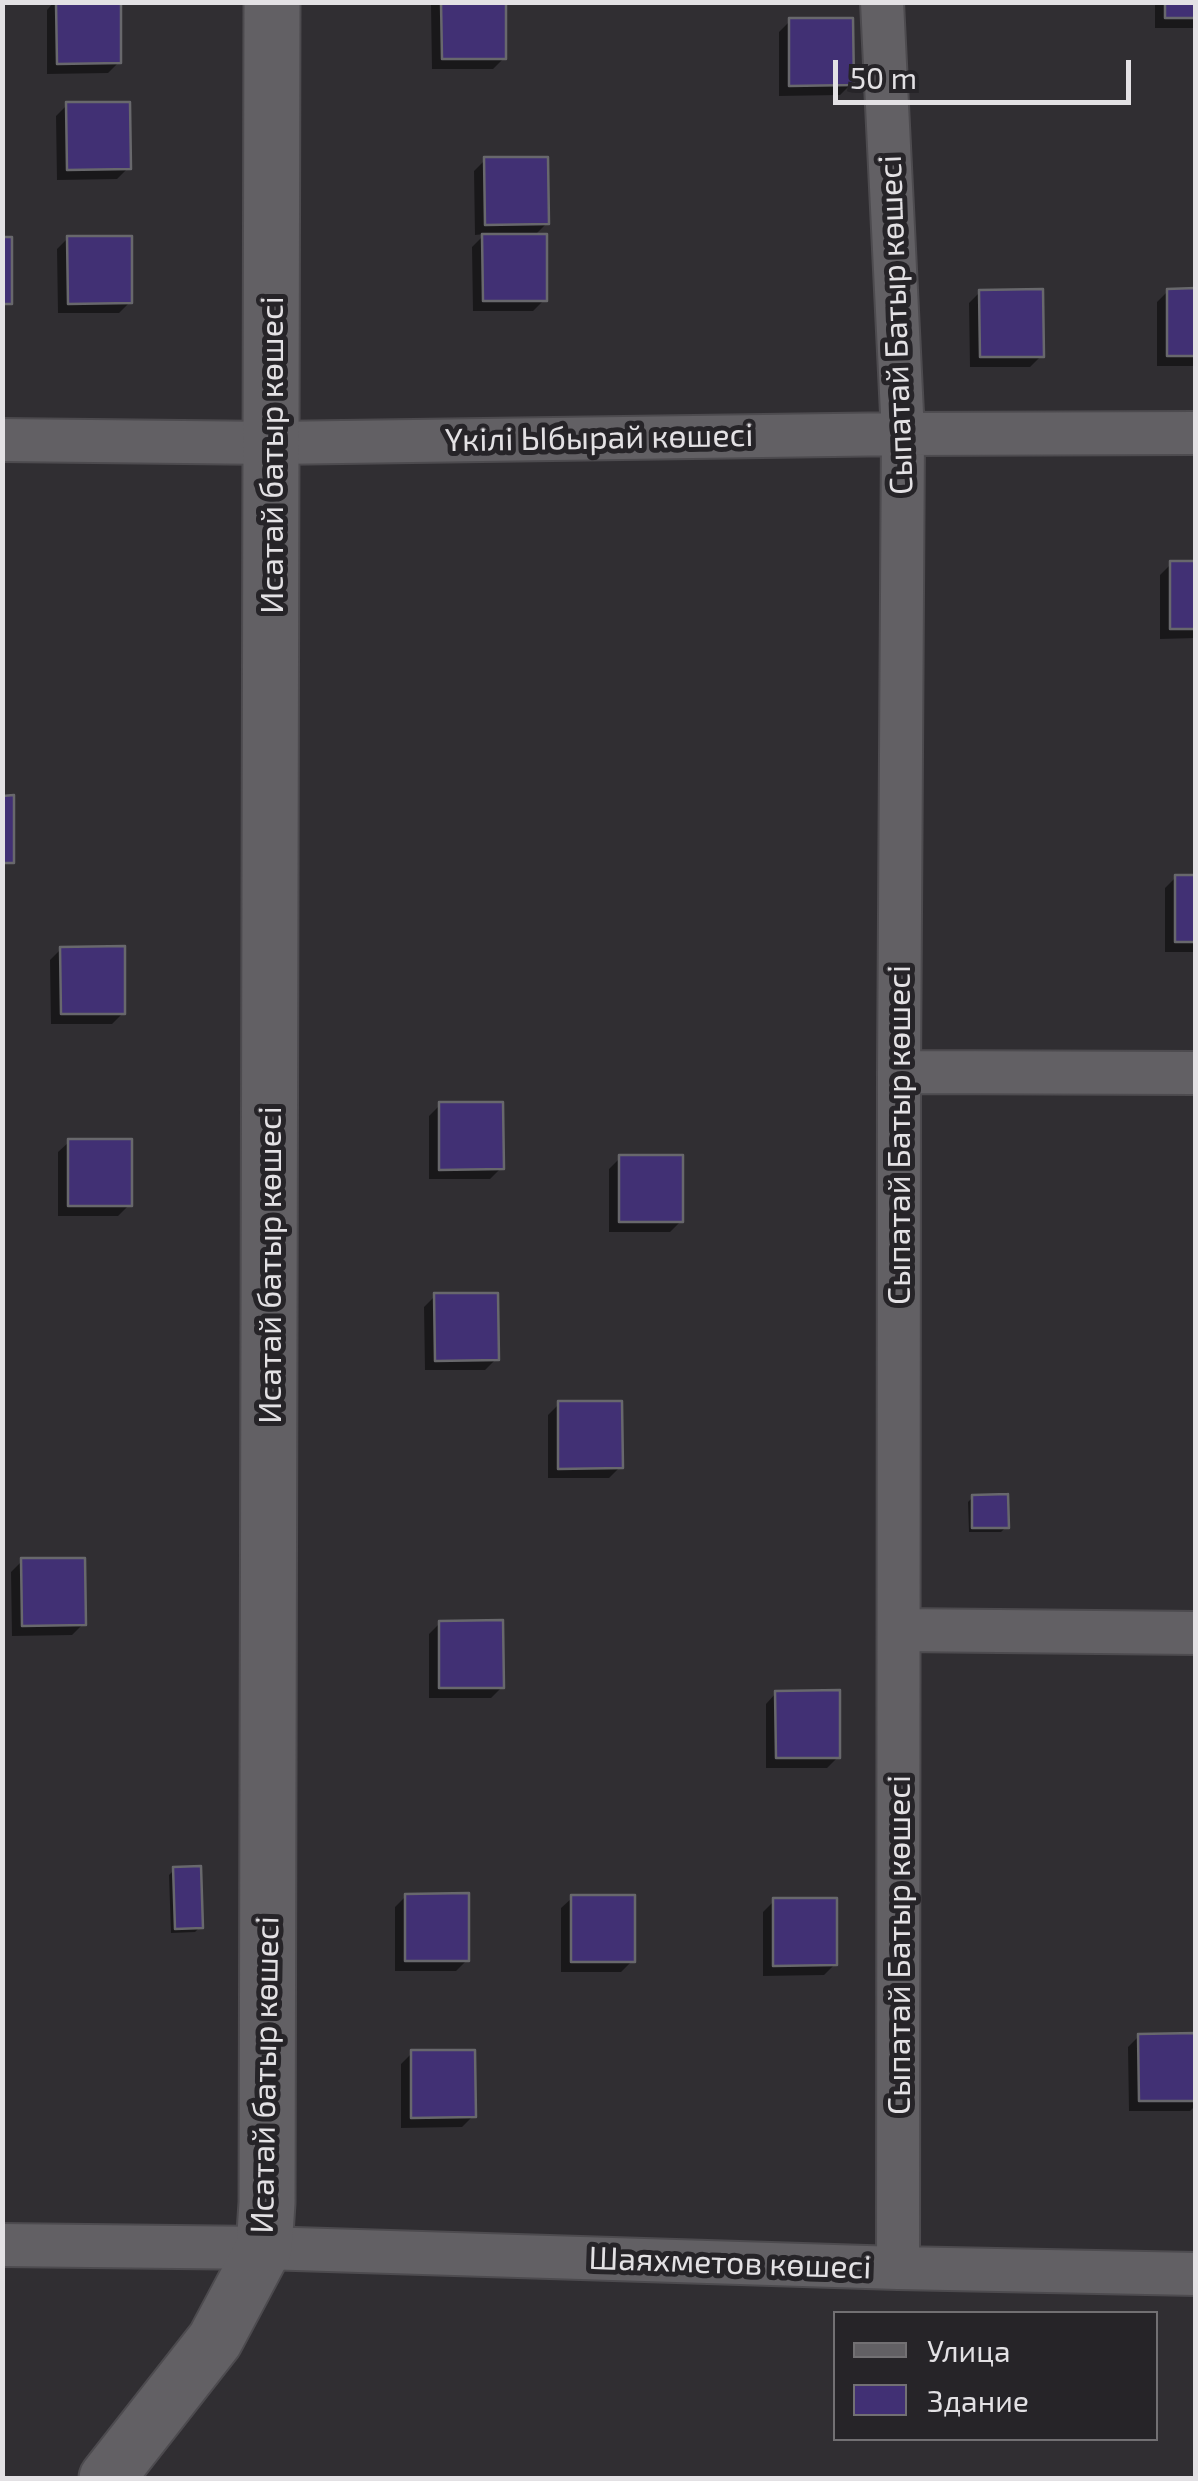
<!DOCTYPE html>
<meta charset="utf-8">
<style>
body{margin:0}
#map{position:relative;width:1198px;height:2481px;overflow:hidden;background:#302e32;font-family:"Exo 2",sans-serif}
canvas{display:block}
.frame{position:absolute;inset:0;border:5px solid #e3e1e4;pointer-events:none}
.legend{position:absolute;left:833px;top:2311px;width:325px;height:130px;box-sizing:border-box;background:#262428;border:2px solid #727073;margin:0;padding:12px 18px;list-style:none;font-size:30px;color:#e3e1e4}
.legend li{display:flex;align-items:center;gap:20px;height:50px}
.legend b{width:50px;border:2px solid #727073}
.scale{position:absolute;left:833px;top:60px;width:298px;height:45px;box-sizing:border-box;border:5px solid #e3e1e4;border-top:0;padding-left:12px;font-size:30px;line-height:35px;white-space:nowrap;color:#e3e1e4;-webkit-text-stroke:8px #262428;paint-order:stroke}
</style>
<div id="map">
<canvas width="1198" height="2481"></canvas>
<div class="frame"></div>
<ul class="legend">
<li><b style="height:12px;background:#626064"></b>Улица</li>
<li><b style="height:28px;background:#413074"></b>Здание</li>
</ul>
<div class="scale">50 m</div>
</div>
<script>
const context = document.querySelector('canvas').getContext('2d');
context.lineJoin = 'round';
function fillPath(path, color) {
  context.fillStyle = color;
  context.fill(path, 'evenodd');
}
function toPath(rows) {
  const path = new Path2D();
  for (const r of rows) {
    path.moveTo(r[0], r[1]);
    for (let i = 2; i < r.length; i += 2) path.lineTo(r[i], r[i + 1]);
  }
  return path;
}
function strokePath(path, color, width, dash) {
  context.strokeStyle = color;
  context.lineWidth = width;
  context.lineCap = dash ? 'butt' : 'round';
  context.setLineDash(dash || []);
  context.stroke(path);
}
function label(font, color, halo, rows, align = 'center') {
  context.font = font + ' "Exo 2",sans-serif';
  context.lineWidth = 10;
  context.setLineDash([]);
  context.textBaseline = 'middle';
  context.strokeStyle = halo;
  context.fillStyle = color;
  for (const [text, x, y, turn = 0] of rows) {
    context.save();
    context.translate(x, y);
    context.rotate((+turn || 0) * Math.PI / 180);
    context.textAlign = isNaN(turn) ? turn : align;
    if (halo) context.strokeText(text, 0, 0);
    context.fillText(text, 0, 0);
    context.restore();
  }
}
fillPath(toPath([
 [54,2,119,2,119,62,108,73,47,74,47,10],
 [434,2,503,2,504,58,493,69,432,69,431,5],
 [1155,2,1196,2,1196,28,1155,28],
 [790,21,851,84,840,95,779,96,779,32],
 [67,105,128,168,117,179,57,180,56,116],
 [485,160,547,223,534,236,544,300,533,311,473,311,472,247,485,234,475,235,474,171],
 [68,238,130,302,119,313,58,313,57,249],
 [1168,291,1196,291,1196,366,1157,366,1157,302],
 [980,292,1041,356,1030,367,970,367,969,303],
 [1171,564,1196,564,1196,638,1160,639,1160,575],
 [1176,877,1196,877,1196,952,1165,952,1165,888],
 [61,949,123,1013,112,1024,51,1024,50,960],
 [440,1105,501,1168,490,1179,429,1179,429,1116],
 [69,1142,129,1205,118,1216,58,1216,58,1152],
 [620,1158,681,1221,670,1232,609,1232,609,1169],
 [435,1296,496,1359,485,1370,425,1370,424,1307],
 [559,1404,620,1467,609,1478,548,1478,548,1415],
 [973,1497,1006,1527,1001,1532,969,1532,968,1502],
 [22,1561,83,1624,72,1635,12,1636,11,1572],
 [440,1623,502,1687,491,1698,429,1698,429,1634],
 [776,1693,838,1757,827,1768,766,1768,766,1704],
 [174,1870,200,1927,195,1932,171,1933,169,1875],
 [406,1896,467,1960,456,1971,395,1971,395,1907],
 [572,1898,632,1961,621,1972,561,1972,561,1908],
 [774,1901,835,1964,824,1975,763,1976,763,1912],
 [1139,2036,1196,2036,1196,2105,1190,2111,1129,2111,1128,2047],
 [412,2053,473,2116,462,2127,401,2128,401,2064]
]), '#0007');
const building = toPath([
 [56,2,121,2,121,63,57,64,56,2],
 [441,2,506,2,506,59,442,59,441,2],
 [1165,2,1196,2,1196,18,1165,18,1165,2],
 [789,18,853,18,854,85,789,86,789,18],
 [66,102,130,102,131,169,67,170,66,102],
 [484,157,548,157,549,224,485,225,484,157],
 [482,234,547,234,547,301,483,301,482,234],
 [67,236,132,236,132,303,68,304,67,236],
 [2,237,12,237,12,304,2,304,2,237],
 [1196,288,1196,356,1167,356,1167,289,1196,288],
 [1043,289,1044,357,980,357,979,290,1043,289],
 [1170,561,1196,561,1196,629,1170,629,1170,561],
 [14,795,14,863,2,863,2,796,14,795],
 [1175,875,1196,875,1196,942,1175,942,1175,875],
 [125,946,125,1014,61,1014,60,947,125,946],
 [439,1102,503,1102,504,1169,439,1170,439,1102],
 [68,1139,132,1139,132,1206,68,1206,68,1139],
 [619,1155,683,1155,683,1222,619,1222,619,1155],
 [434,1293,498,1293,499,1360,435,1361,434,1293],
 [558,1401,622,1401,623,1468,558,1469,558,1401],
 [1008,1494,1009,1528,972,1528,972,1495,1008,1494],
 [21,1558,85,1558,86,1625,22,1626,21,1558],
 [503,1620,504,1688,439,1688,439,1621,503,1620],
 [840,1690,840,1758,776,1758,775,1691,840,1690],
 [201,1866,203,1928,175,1929,173,1867,201,1866],
 [469,1893,469,1961,405,1961,405,1894,469,1893],
 [571,1895,635,1895,635,1962,571,1962,571,1895],
 [773,1898,837,1898,837,1965,773,1966,773,1898],
 [1196,2033,1196,2101,1139,2101,1138,2034,1196,2033],
 [411,2050,475,2050,476,2117,411,2118,411,2050]
]);
fillPath(building, '#413074');
strokePath(building, '#68686c', 2.5);
const minor = toPath([
 [882,2,903,434,899,1072,898,2268],
 [2,440,273,443,903,434,1196,433],
 [899,1072,1196,1073],
 [900,1630,1196,1633],
 [2,2245,264,2248,898,2268,1196,2274]
]);
const tertiary = toPath([
 [107,2478,215,2340,264,2248,267,2203,272,2]
]);
strokePath(minor, '#4d4b4f', 46);
strokePath(tertiary, '#4d4b4f', 59);
strokePath(minor, '#626064', 42);
strokePath(tertiary, '#626064', 55);
label('32px', '#e3e1e4', '#262428', [
 ["Сыпатай Батыр көшесі",896,325,-92],
 ["Үкілі Ыбырай көшесі",599,438,-1],
 ["Исатай батыр көшесі",272,455,-90],
 ["Сыпатай Батыр көшесі",899,1135,-90],
 ["Исатай батыр көшесі",270,1265,-90],
 ["Сыпатай Батыр көшесі",899,1945,-90],
 ["Исатай батыр көшесі",265,2075,-89],
 ["Шаяхметов көшесі",730,2263,2]
]);
</script>
